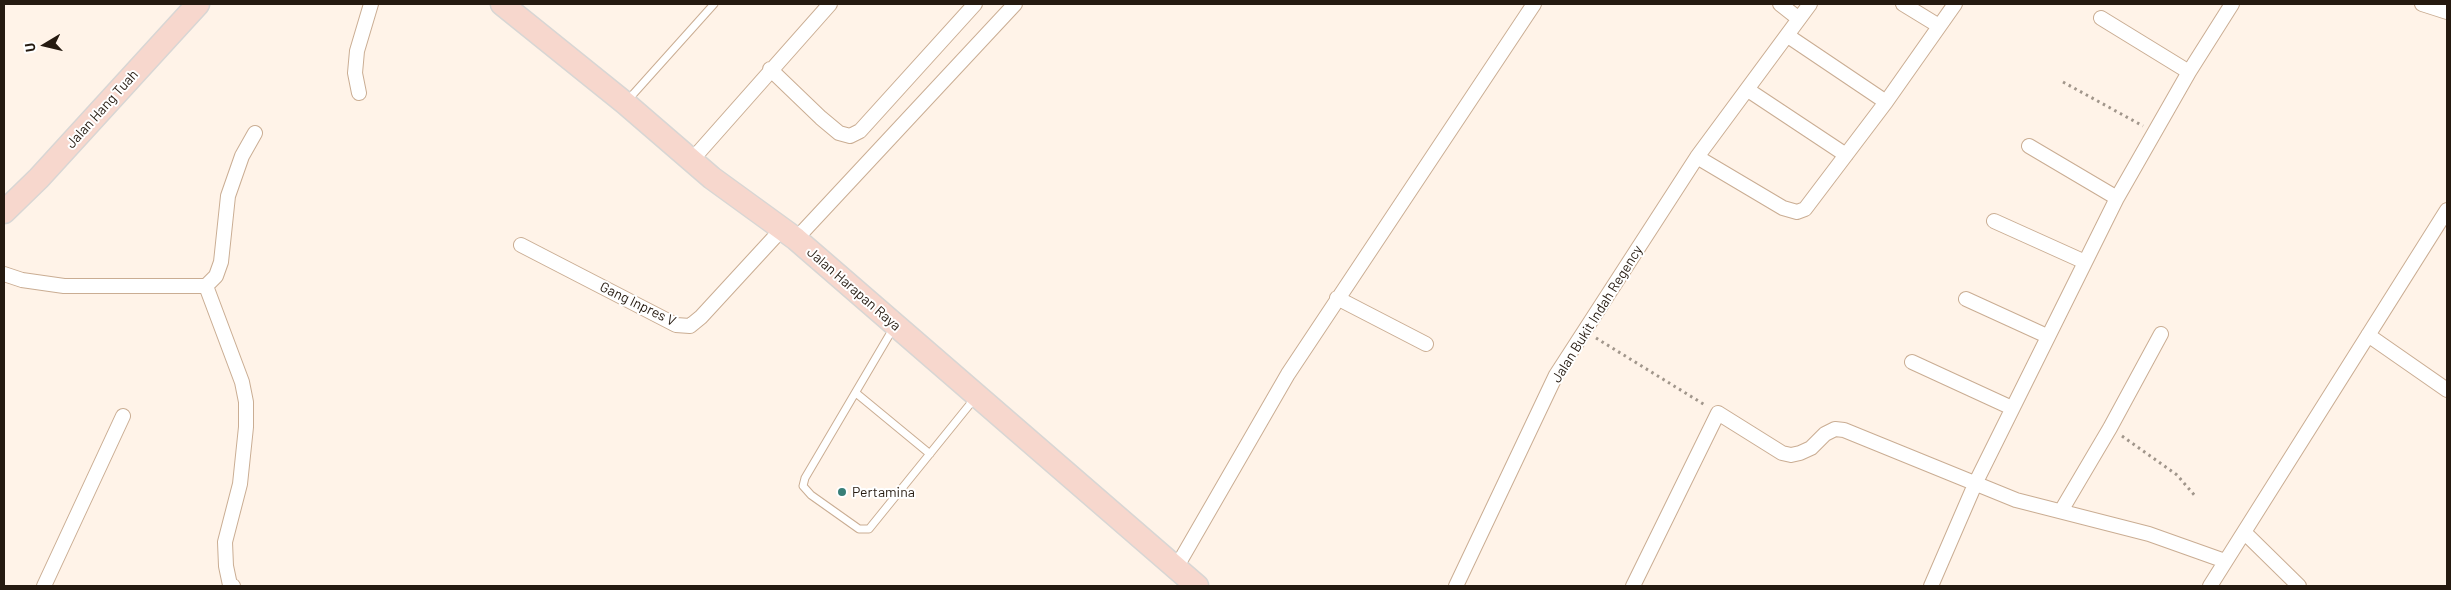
<!DOCTYPE html>
<style>
body{margin:0}
#map{position:relative;width:2451px;height:590px;overflow:hidden;background:#fff3e8;font-family:Barlow,sans-serif}
canvas{display:block}
.frame{position:absolute;inset:0;border:5px solid #251a10;pointer-events:none}
.north{position:absolute;left:20px;top:20px;width:50px;height:50px;-webkit-text-stroke:4px #fff;paint-order:stroke;rotate:261deg;font-size:14px;font-weight:700;line-height:20px;text-align:center;color:#251a10}
.north::after{content:'';display:block;margin:auto;width:18px;height:22px;background:#251a10;clip-path:polygon(50% 0,100% 100%,50% 72%,0 100%)}
</style>
<div id="map">
<canvas width="2451" height="590"></canvas>
<div class="frame"></div>
<div class="north">U</div>
</div>
<script>
const context = document.querySelector('canvas').getContext('2d');
context.lineJoin = 'round';
function toPath(rows) {
  const path = new Path2D();
  for (const r of rows) {
    path.moveTo(r[0], r[1]);
    for (let i = 2; i < r.length; i += 2) path.lineTo(r[i], r[i + 1]);
  }
  return path;
}
function strokePath(path, color, width, dash) {
  context.strokeStyle = color;
  context.lineWidth = width;
  context.lineCap = dash ? 'butt' : 'round';
  context.setLineDash(dash || []);
  context.stroke(path);
}
function label(font, color, halo, rows, align = 'center') {
  context.font = font + ' Barlow,sans-serif';
  context.lineWidth = 4;
  context.setLineDash([]);
  context.textBaseline = 'middle';
  context.strokeStyle = halo;
  context.fillStyle = color;
  for (const [text, x, y, turn = 0] of rows) {
    context.save();
    context.translate(x, y);
    context.rotate((+turn || 0) * Math.PI / 180);
    context.textAlign = isNaN(turn) ? turn : align;
    if (halo) context.strokeText(text, 0, 0);
    context.fillText(text, 0, 0);
    context.restore();
  }
}
const lane = toPath([
 [627,101,714,4],
 [894,327,805,478,803,486,811,495,859,529,869,529,975,398],
 [856,393,930,454]
]);
const street = toPath([
 [1780,4,1799,19],
 [1903,4,1939,26],
 [2422,4,2447,12],
 [2101,18,2189,72],
 [1788,36,1886,102],
 [770,69,821,118,839,133,850,136,860,131,975,4],
 [1748,90,1846,155],
 [359,93,355,73,357,51,371,4],
 [2029,146,2117,198],
 [1697,157,1783,208,1797,212,1805,209,1886,102,1955,4],
 [691,161,830,4],
 [1994,221,2085,262],
 [796,239,1015,4],
 [521,245,676,325,690,326,701,317,782,229],
 [4,274,22,280,64,286,206,286,242,382,246,402,246,427,240,484,225,542,226,566,230,585,233,586],
 [206,286,216,276,221,262,228,196,242,156,255,133],
 [1337,298,1426,344],
 [1966,299,2047,336],
 [2368,335,2447,390],
 [1912,362,2012,408],
 [2061,511,2110,428,2161,334],
 [2244,532,2299,586],
 [1176,568,1288,374,1534,4],
 [44,586,123,416],
 [1456,586,1556,375,1697,157,1810,4],
 [1633,586,1718,413,1782,453,1791,455,1800,453,1811,448,1825,434,1835,429,1844,430,2016,500,2149,534,2225,561],
 [1931,586,1976,482,2117,198,2189,72,2232,4],
 [2210,586,2447,210]
]);
const primary = toPath([
 [502,4,625,103,712,178,796,239,1197,586],
 [4,212,39,178,198,4]
]);
strokePath(lane, '#caad93', 9);
strokePath(street, '#caad93', 16);
strokePath(primary, '#d8d6d4', 25);
strokePath(toPath([
 [2063,82,2143,126],
 [1596,338,1705,405],
 [2122,436,2177,475,2196,497]
]), '#a1968b', 3, [2.5, 4]);
strokePath(lane, '#fff', 7);
strokePath(street, '#fff', 14);
strokePath(primary, '#f7d7cd', 22);
for (const [x, y, r, color] of [
 [842,492,5,"#387f78"]
]) {
  const dot = new Path2D();
  dot.arc(x, y, r, 0, 2 * Math.PI);
  context.fillStyle = color;
  context.fill(dot);
  strokePath(dot, '#fff', 2);
}
label('14px', '#251a10', '#fff', [
 ["Jalan Hang Tuah",102,109,-48],
 ["Jalan Harapan Raya",854,289,41],
 ["Gang Inpres V",638,304,26],
 ["Jalan Bukit Indah Regency",1597,314,-58]
]);
label('14px', '#251a10', '#fff', [
 ["Pertamina",852,492]
], 'left');
</script>
